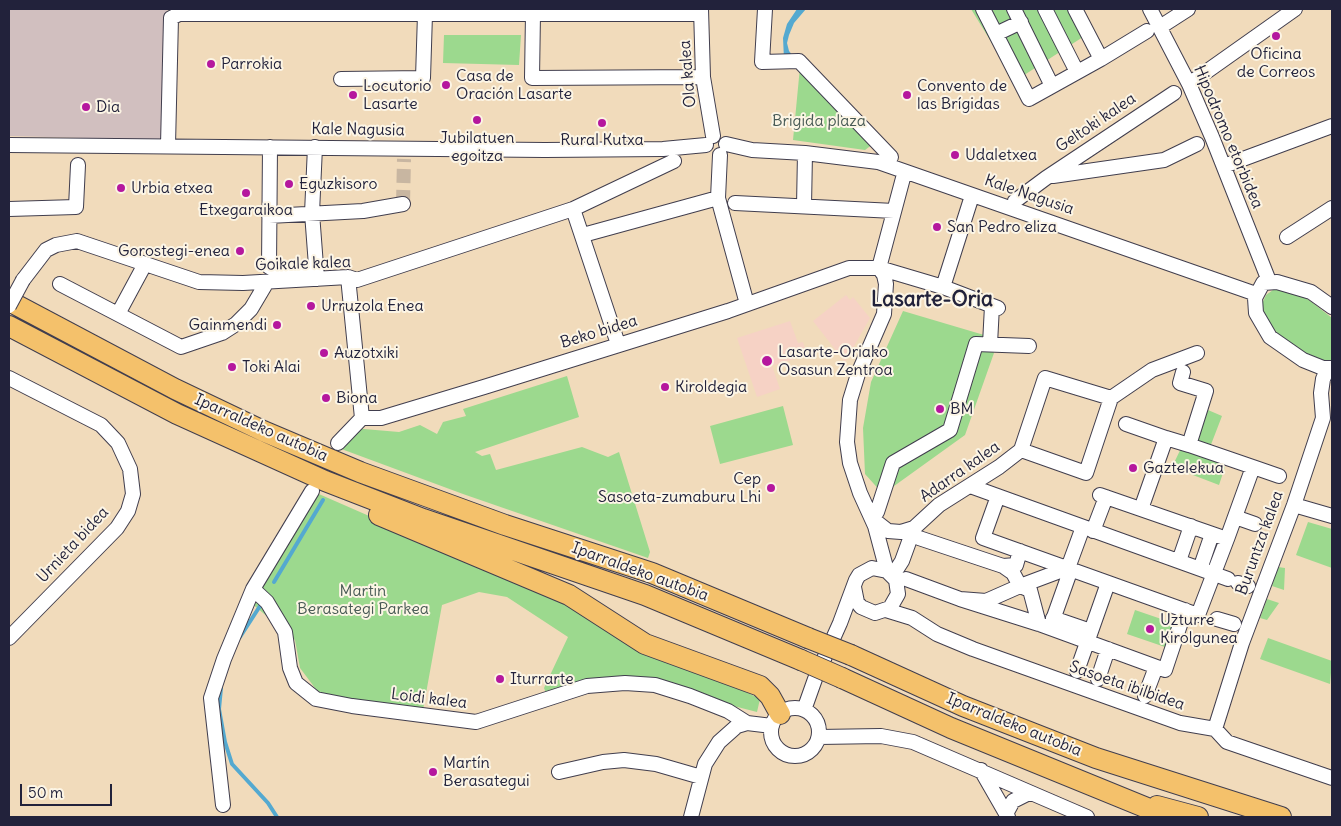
<!DOCTYPE html>
<meta charset="utf-8">
<style>
body{margin:0}
#map{position:relative;width:1341px;height:826px;overflow:hidden;background:#f1dbbb;font-family:Delius,sans-serif}
canvas{display:block}
.frame{position:absolute;inset:0;border:10px solid #22223b;pointer-events:none}
.scale{position:absolute;left:20px;top:784px;width:92px;height:22px;box-sizing:border-box;border:2px solid #22223b;border-top:0;padding-left:6px;font-size:15px;line-height:18px;white-space:nowrap;color:#22223b;-webkit-text-stroke:4px #fcf5e5;paint-order:stroke}
</style>
<div id="map">
<canvas width="1341" height="826"></canvas>
<div class="frame"></div>
<div class="scale">50 m</div>
</div>
<script>
const context = document.querySelector('canvas').getContext('2d');
context.lineJoin = 'round';
function fillPath(path, color) {
  context.fillStyle = color;
  context.fill(path, 'evenodd');
}
function toPath(rows) {
  const path = new Path2D();
  for (const r of rows) {
    if (r.length === 3) {
      path.moveTo(r[0] + r[2], r[1]);
      path.arc(r[0], r[1], r[2], 0, 2 * Math.PI);
      continue;
    }
    path.moveTo(r[0], r[1]);
    for (let i = 2; i < r.length; i += 2) path.lineTo(r[i], r[i + 1]);
  }
  return path;
}
function strokePath(path, color, width, dash) {
  context.strokeStyle = color;
  context.lineWidth = width;
  context.lineCap = dash ? 'butt' : 'round';
  context.setLineDash(dash || []);
  context.stroke(path);
}
function label(font, color, halo, rows, align = 'center') {
  context.font = font + ' Delius,sans-serif';
  context.lineWidth = 4;
  context.setLineDash([]);
  context.textBaseline = 'middle';
  context.strokeStyle = halo;
  context.fillStyle = color;
  for (const [text, x, y, turn = 0] of rows) {
    context.save();
    context.translate(x, y);
    context.rotate((+turn || 0) * Math.PI / 180);
    context.textAlign = isNaN(turn) ? turn : align;
    if (halo) context.strokeText(text, 0, 0);
    context.fillText(text, 0, 0);
    context.restore();
  }
}
fillPath(toPath([
 [846,295,850,300,853,297,870,318,845,362,813,321],
 [790,321,798,343,803,342,807,355,772,366,780,389,757,397,737,338]
]), '#f6d2c5');
fillPath(toPath([
 [9,9,167,9,162,140,9,136]
]), '#d1bfbf');
fillPath(toPath([
 [971,9,1073,9,1086,35,1015,81],
 [444,35,521,35,519,65,443,63],
 [800,67,873,144,865,150,793,140],
 [1281,289,1294,292,1309,300,1332,318,1332,362,1309,357,1282,338,1271,326,1264,313,1262,304,1266,295,1273,290],
 [903,311,984,335,994,353,965,435,883,494,865,474,863,428,871,382],
 [567,376,579,417,475,452,482,456,490,454,496,470,582,447,608,457,619,452,650,552,648,558,463,494,336,447,352,428,399,432,420,425,437,434,443,422,466,416,463,409],
 [783,406,793,445,720,464,710,426],
 [1201,407,1222,416,1207,455,1225,467,1219,485,1172,467],
 [312,491,582,609,760,699,757,712,663,688,604,684,548,698,544,688,568,637,507,597,479,592,442,605,423,710,321,696,300,668,295,640,250,602],
 [1308,522,1332,529,1332,568,1296,555],
 [1278,567,1285,568,1284,590,1272,586],
 [1267,599,1279,603,1267,620,1260,618],
 [1135,610,1173,623,1165,647,1127,634],
 [1268,638,1332,661,1330,684,1260,659]
]), '#9cd98e');
fillPath(toPath([
 [797,9,806,9,794,23,789,35,787,43,789,51,793,56,784,59,783,38,787,24]
]), '#54a9d0');
strokePath(toPath([
 [274,582,323,500],
 [240,637,260,606],
 [221,688,219,709,225,742,232,764,268,803,277,817]
]), '#54a9d0', 4);
strokePath(toPath([
 [403,204,404,159]
]), '#c8b6a1', 14, [14, 7]);
const minor = toPath([
 [701,9,703,77,713,136],
 [765,9,762,62,799,61,891,157],
 [983,9,1029,99,1101,59],
 [1014,9,1052,86],
 [1045,9,1077,72],
 [1075,9,1101,59,1147,31],
 [1150,9,1189,84,1212,137,1269,281],
 [533,14,532,78,703,77],
 [1160,27,1188,9],
 [996,34,1021,22],
 [341,79,423,78,425,14],
 [1189,84,1295,9],
 [726,144,752,150,805,153,878,162,1256,294],
 [9,145,545,150,663,149,706,145],
 [168,145,171,18,179,14,701,14],
 [270,147,269,267,277,271,316,269],
 [315,147,312,213,317,279],
 [720,155,718,198,747,304],
 [1224,166,1332,126],
 [1053,176,1164,160,1197,144],
 [1015,201,1046,178,1174,93],
 [735,203,894,211],
 [804,206,805,153],
 [9,209,76,207,78,165],
 [573,209,618,344],
 [269,216,363,211,403,204],
 [583,235,718,198],
 [1287,237,1332,208],
 [879,268,884,275,886,284,884,314,858,374,850,400,847,442,850,463,860,493,875,526,887,571],
 [879,268,903,178],
 [348,277,362,418],
 [23,280,46,250,56,245,77,241,199,282,243,283,348,277,357,280,573,209,674,161],
 [60,284,181,347,222,333,236,324,251,309,267,282],
 [943,287,970,202],
 [1332,307,1311,292,1277,282,1263,283,1255,298,1256,313,1270,337,1303,360,1323,368,1332,368],
 [118,314,145,264],
 [990,344,992,306],
 [9,378,101,425,118,443,130,469,133,494,128,511,117,528,9,638],
 [1111,398,1045,378,1021,450,1086,473,1111,398,1152,370,1197,353],
 [1126,424,1166,438,1141,509],
 [1166,438,1189,445,1206,391,1180,383,1183,372],
 [338,443,362,418,381,418,484,387,728,311,849,268,879,268,943,287,998,308],
 [1189,445,1253,467],
 [970,486,1228,579],
 [998,496,983,538,1198,615,1227,539,1100,495],
 [1294,505,1332,516],
 [877,512,893,463,950,430,976,344,1029,346],
 [1235,517,1255,524],
 [874,520,888,531,901,532,914,528],
 [1093,531,1106,497],
 [919,538,1003,566,1016,565,1020,551],
 [1227,539,1253,467,1279,476],
 [1179,561,1191,526],
 [1200,569,1212,534],
 [893,575,902,561,914,528,939,505,999,467,1021,450],
 [906,579,960,599,986,601,1020,586,1013,573,1003,566],
 [1238,583,1248,586],
 [1020,586,1068,568,1083,527],
 [1020,586,1030,590,1039,624],
 [253,589,267,602,285,632,290,668,296,683,316,699,352,706,476,722,587,686,625,683,655,685,690,696,728,711,747,723],
 [960,599,1039,624,1165,670,1185,610],
 [886,610,912,618,937,634,973,649,1180,723,1215,729,1227,742,1332,778],
 [1053,618,1091,631],
 [1217,619,1234,624],
 [1050,628,1071,569],
 [1077,671,1108,583],
 [1098,679,1108,649],
 [1145,696,1156,667],
 [795,732,24],
 [804,710,815,679,840,623,856,580,859,575,872,568,887,571,896,580,898,594,890,608,875,613,861,607,857,602,854,587],
 [1215,729,1242,643,1294,505,1323,418,1321,393,1323,379,1328,368],
 [819,737,881,736,913,742,1087,817],
 [981,770,1008,817],
 [559,772,603,762,624,760,656,764,701,777],
 [223,805,211,698,224,659,253,589,312,491],
 [1006,814,1013,801,1029,793],
 [691,817,705,764,719,742,737,726,747,723,772,726]
]);
const highway = toPath([
 [9,301,175,389,263,431,360,472,505,525,652,573,808,638],
 [9,326,177,414,325,481,423,519,645,595,801,660],
 [379,515,569,595,645,644,760,686,770,696,780,714],
 [851,655,963,706,1096,758,1281,817],
 [842,678,951,728,1169,817],
 [1157,806,1198,817]
]);
strokePath(minor, '#413e4e', 16);
strokePath(highway, '#413e4e', 22);
strokePath(minor, '#fff', 14);
strokePath(highway, '#f4c16b', 20);
const minorBridge = toPath([
 [9,306,23,280]
]);
const highwayBridge = toPath([
 [808,638,851,655],
 [801,660,842,678]
]);
strokePath(minorBridge, '#413e4e', 16, []);
strokePath(highwayBridge, '#413e4e', 22, []);
strokePath(minorBridge, '#fff', 14);
strokePath(highwayBridge, '#f4c16b', 20);
for (const [x, y, r, color] of [
 [1276,36,5,"#b5179e"],
 [211,64,5,"#b5179e"],
 [446,85,5,"#b5179e"],
 [353,95,5,"#b5179e"],
 [907,95,5,"#b5179e"],
 [86,107,5,"#b5179e"],
 [477,120,5,"#b5179e"],
 [602,123,5,"#b5179e"],
 [955,155,5,"#b5179e"],
 [289,184,5,"#b5179e"],
 [121,188,5,"#b5179e"],
 [246,193,5,"#b5179e"],
 [937,227,5,"#b5179e"],
 [240,251,5,"#b5179e"],
 [311,306,5,"#b5179e"],
 [277,325,5,"#b5179e"],
 [324,353,5,"#b5179e"],
 [767,361,6,"#b5179e"],
 [232,367,5,"#b5179e"],
 [665,387,5,"#b5179e"],
 [326,398,5,"#b5179e"],
 [940,409,5,"#b5179e"],
 [1133,468,5,"#b5179e"],
 [771,488,5,"#b5179e"],
 [1150,629,5,"#b5179e"],
 [500,679,5,"#b5179e"],
 [433,772,5,"#b5179e"]
]) {
  const dot = new Path2D();
  dot.arc(x, y, r, 0, 2 * Math.PI);
  context.fillStyle = color;
  context.fill(dot);
  strokePath(dot, '#fcf5e5', 2);
}
label('16px', '#22223b', '#fcf5e5', [
 ["Oficina",1276,54,"center"],
 ["de Correos",1276,72,"center"],
 ["Parrokia",221,64],
 ["Casa de",456,76],
 ["Oración Lasarte",456,94],
 ["Locutorio",363,86],
 ["Lasarte",363,104],
 ["Convento de",917,86],
 ["las Brígidas",917,104],
 ["Dia",96,107],
 ["Jubilatuen",477,138,"center"],
 ["egoitza",477,156,"center"],
 ["Rural Kutxa",602,140,"center"],
 ["Udaletxea",965,155],
 ["Eguzkisoro",299,184],
 ["Urbia etxea",131,188],
 ["Etxegaraikoa",246,210,"center"],
 ["San Pedro eliza",947,227],
 ["Gorostegi-enea",230,251,"right"],
 ["Urruzola Enea",321,306],
 ["Gainmendi",267,325,"right"],
 ["Lasarte-Oriako",778,352],
 ["Osasun Zentroa",778,370],
 ["Auzotxiki",334,353],
 ["Toki Alai",242,367],
 ["Kiroldegia",675,387],
 ["Biona",336,398],
 ["BM",950,409],
 ["Gaztelekua",1143,468],
 ["Cep",761,479,"right"],
 ["Sasoeta-zumaburu Lhi",761,497,"right"],
 ["Uzturre",1160,620],
 ["Kirolgunea",1160,638],
 ["Iturrarte",510,679],
 ["Martín",443,763],
 ["Berasategui",443,781]
], 'left');
label('16px', '#22223b', '#fcf5e5', [
 ["Ola kalea",688,74,-95],
 ["Geltoki kalea",1096,123,-34],
 ["Kale Nagusia",358,130,1],
 ["Hipodromo etorbidea",1228,137,67],
 ["Kale Nagusia",1029,195,19],
 ["Goikale kalea",303,264,-2],
 ["Beko bidea",599,332,-17],
 ["Iparraldeko autobia",261,428,24],
 ["Adarra kalea",960,472,-35],
 ["Buruntza kalea",1260,543,-70],
 ["Urnieta bidea",73,545,-47],
 ["Iparraldeko autobia",640,572,20],
 ["Sasoeta ibilbidea",1127,686,19],
 ["Loidi kalea",429,699,7],
 ["Iparraldeko autobia",1014,725,22]
]);
label('16px', '#475954', '#fcf5e5', [
 ["Brigida plaza",819,121],
 ["Martin",363,591],
 ["Berasategi Parkea",363,609]
]);
label('bold 21px', '#22223b', '#fcf5e5', [
 ["Lasarte-Oria",932,300]
]);
</script>
